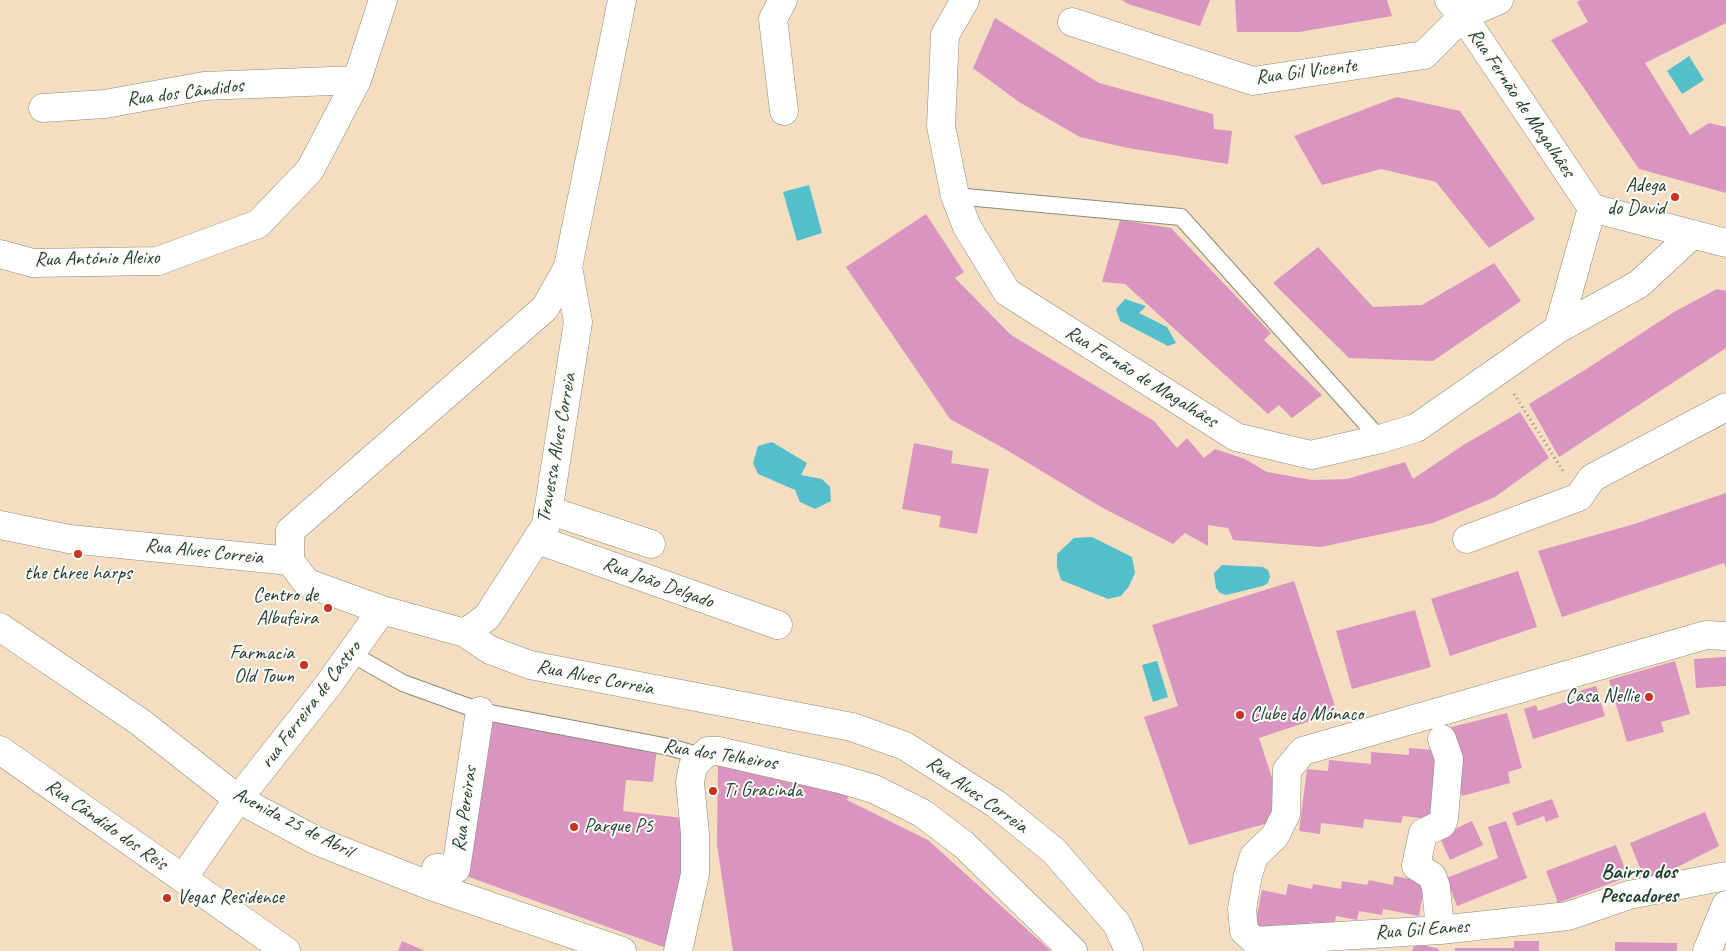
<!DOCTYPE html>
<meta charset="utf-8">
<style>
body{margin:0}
canvas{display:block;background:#f4ddc0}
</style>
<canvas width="1726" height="951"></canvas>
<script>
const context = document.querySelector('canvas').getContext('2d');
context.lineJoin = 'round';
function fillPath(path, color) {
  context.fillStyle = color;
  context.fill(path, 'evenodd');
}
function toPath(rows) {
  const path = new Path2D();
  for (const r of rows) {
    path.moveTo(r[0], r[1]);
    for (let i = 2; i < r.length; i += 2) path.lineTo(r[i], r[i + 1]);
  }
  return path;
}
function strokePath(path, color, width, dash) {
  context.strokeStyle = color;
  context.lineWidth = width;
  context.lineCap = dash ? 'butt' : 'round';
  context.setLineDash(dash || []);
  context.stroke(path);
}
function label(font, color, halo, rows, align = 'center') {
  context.font = font + ' Caveat,sans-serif';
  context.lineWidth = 4;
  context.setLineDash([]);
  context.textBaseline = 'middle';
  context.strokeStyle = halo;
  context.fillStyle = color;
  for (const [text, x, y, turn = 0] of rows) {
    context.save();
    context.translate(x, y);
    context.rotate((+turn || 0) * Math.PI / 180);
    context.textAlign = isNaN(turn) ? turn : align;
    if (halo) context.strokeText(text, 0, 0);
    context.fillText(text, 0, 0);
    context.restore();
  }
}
fillPath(toPath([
 [1689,56,1704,80,1682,94,1667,71],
 [809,185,822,233,797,241,783,192],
 [1125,299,1146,306,1139,313,1167,327,1176,343,1168,346,1120,321,1116,309],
 [772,442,807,463,801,475,822,479,830,487,831,501,815,509,800,502,795,490,758,474,753,463,758,446],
 [1092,537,1132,557,1135,573,1129,586,1121,596,1108,599,1061,580,1057,567,1057,554,1074,538],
 [1222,565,1263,567,1268,570,1270,576,1268,583,1263,586,1226,595,1220,593,1216,588,1214,573],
 [1157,661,1168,697,1153,702,1142,665]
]), '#52bfca');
fillPath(toPath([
 [1122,0,1210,0,1200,26,1128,4],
 [1235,0,1387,0,1392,16,1299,32,1237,32],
 [1580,0,1726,0,1726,23,1645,63,1690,135,1709,123,1726,127,1726,193,1639,169,1551,40,1588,22,1577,2],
 [995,18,1099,83,1213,114,1214,129,1232,131,1228,164,1128,148,1080,137,1019,102,973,68],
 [1397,97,1460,111,1535,219,1489,248,1436,182,1381,169,1322,185,1294,136],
 [926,214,964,272,955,278,1011,335,1154,421,1177,448,1187,438,1204,458,1215,449,1245,459,1267,472,1312,480,1347,479,1405,462,1413,479,1465,444,1520,412,1549,458,1495,497,1433,523,1321,547,1233,540,1228,528,1208,525,1208,546,1185,533,1173,544,1101,507,1005,449,950,419,846,267],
 [1120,220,1171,228,1271,333,1264,340,1322,395,1292,418,1279,405,1268,414,1125,284,1102,282],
 [1318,247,1373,307,1422,305,1494,263,1521,301,1433,361,1349,358,1273,283],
 [1717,289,1726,291,1726,348,1559,457,1529,404,1588,368,1674,312],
 [914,443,953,451,951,463,989,469,977,534,939,527,941,516,902,509],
 [1726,493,1726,568,1724,563,1562,617,1538,551,1631,525],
 [1518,571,1537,627,1450,656,1431,599],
 [1294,581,1337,712,1259,738,1273,781,1272,822,1189,845,1144,717,1178,706,1152,625],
 [1415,610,1431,667,1352,689,1336,631],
 [1726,657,1726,686,1696,688,1694,659],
 [1675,661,1690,714,1661,722,1664,732,1627,742,1609,680],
 [1596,686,1605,716,1533,739,1524,709,1536,705,1538,711,1581,697,1579,691],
 [1507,713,1522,768,1508,772,1510,783,1462,796,1444,729],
 [482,716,657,748,653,782,626,780,623,811,682,818,683,867,666,948,458,873],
 [1409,748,1445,751,1438,820,1403,816,1401,823,1364,819,1363,828,1321,823,1320,834,1299,831,1307,769,1328,771,1329,760,1371,764,1371,752,1409,755],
 [718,761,849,794,847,800,928,840,1051,951,733,951,717,845],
 [1552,799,1559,817,1546,822,1544,816,1517,826,1512,813],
 [1705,812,1719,846,1646,883,1630,843],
 [1472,821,1483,845,1450,860,1439,836],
 [1506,821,1527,878,1457,906,1446,878,1498,858,1488,827],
 [1616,845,1628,877,1558,903,1546,871],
 [1394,876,1425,882,1419,916,1383,909,1382,915,1359,911,1357,920,1336,916,1334,927,1310,922,1309,932,1254,930,1262,890,1286,895,1288,884,1312,889,1313,884,1341,889,1342,881,1367,885,1369,880,1393,885],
 [402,941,425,951,398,951],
 [1514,941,1539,941,1539,951,1455,951,1455,948,1514,948],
 [1615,942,1677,943,1677,951,1615,951],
 [1415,943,1439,949,1438,951,1412,951]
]), '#d995bf');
const lane = toPath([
 [955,196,1181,217,1380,439],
 [350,653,403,683,480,711,669,747,701,756]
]);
const street = toPath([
 [783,0,773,19,784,111],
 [965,0,945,35,941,126,955,196,967,227,1007,292,1236,437,1311,455,1380,439,1416,428,1558,329,1639,284,1693,234],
 [1449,0,1463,16,1592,208,1726,243],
 [1072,22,1253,81,1424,55,1463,16,1499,0],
 [43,108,105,104,204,86,357,80],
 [0,254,33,263,158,261,258,224,310,170,357,80,383,0],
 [1558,329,1592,208],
 [548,510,651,544],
 [0,525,69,539,290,561,307,583,382,610,465,633,490,650,530,665,852,727,905,746,996,804,1054,851,1117,924,1129,951],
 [1467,539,1579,497,1592,478,1726,407],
 [538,540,778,625],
 [290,561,290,531,545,308,568,267,622,0],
 [0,627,140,722,238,799,317,841,431,886,622,951],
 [465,633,487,617,546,525,578,322,568,267],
 [1726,636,1706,635,1303,751,1287,770,1286,814,1275,836,1254,856,1248,875,1242,909,1244,931,1255,941,1440,930,1568,916,1629,895,1726,876],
 [0,750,286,951],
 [183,878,238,799,326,688,382,610],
 [431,886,436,868,456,869,480,711],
 [1440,930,1436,887,1432,876,1416,866,1423,833,1442,824,1444,818,1449,759,1442,739],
 [678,951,695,874,695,834,690,782,693,766,708,751,718,751,840,779,874,789,922,813,963,844,1073,951]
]);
const secondary = toPath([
 [1707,951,1726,905]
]);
strokePath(lane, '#8a8d7a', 18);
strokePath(street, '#8a8d7a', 29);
strokePath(secondary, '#8a8d7a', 29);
strokePath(toPath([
 [1514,394,1563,471]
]), '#8a8d7a', 3, [1, 4]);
strokePath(lane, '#fff', 16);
strokePath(street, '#fff', 28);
strokePath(secondary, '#fff', 28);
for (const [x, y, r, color] of [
 [1675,197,5,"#c8321e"],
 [78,554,5,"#c8321e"],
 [328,608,5,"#c8321e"],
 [304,665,5,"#c8321e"],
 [1649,697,5,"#c8321e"],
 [1240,715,5,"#c8321e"],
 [713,791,5,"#c8321e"],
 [574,827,5,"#c8321e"],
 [167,898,5,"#c8321e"]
]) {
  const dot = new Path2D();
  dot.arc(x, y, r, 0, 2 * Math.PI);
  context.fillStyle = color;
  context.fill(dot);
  strokePath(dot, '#fdfcf7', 2);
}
label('20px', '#1f3d34', '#fdfcf7', [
 ["Rua Gil Vicente",1306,72,-7],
 ["Rua dos Cândidos",185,93,-7],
 ["Rua Fernão de Magalhâes",1521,103,56],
 ["Rua António Aleixo",97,259,-1],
 ["Rua Fernão de Magalhâes",1141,377,32],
 ["Travessa Alves Correia",557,448,-80],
 ["Rua Alves Correia",204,552,6],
 ["Rua João Delgado",658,583,20],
 ["Rua Alves Correia",595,678,11],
 ["rua Ferreira de Castro",311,705,-53],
 ["Rua dos Telheiros",720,755,9],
 ["Rua Alves Correia",977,795,35],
 ["Rua Pereiras",465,809,-82],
 ["Avenida 25 de Abril",293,823,27],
 ["Rua Cândido dos Reis",106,825,35],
 ["Rua Gil Eanes",1422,930,-4]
]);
label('20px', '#1f3d34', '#fdfcf7', [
 ["Adega",1665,186],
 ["do David",1665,209],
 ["the three harps",78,574,"center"],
 ["Centro de",318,596],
 ["Albufeira",318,619],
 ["Farmacia",294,654],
 ["Old Town",294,677],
 ["Casa Nellie",1639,697],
 ["Clube do Mónaco",1250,715,"left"],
 ["Ti Gracinda",723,791,"left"],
 ["Parque P5",584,827,"left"],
 ["Vegas Residence",177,898,"left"]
], 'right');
label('bold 21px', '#1f3d34', '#fdfcf7', [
 ["Bairro dos",1639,872],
 ["Pescadores",1639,896]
]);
</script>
